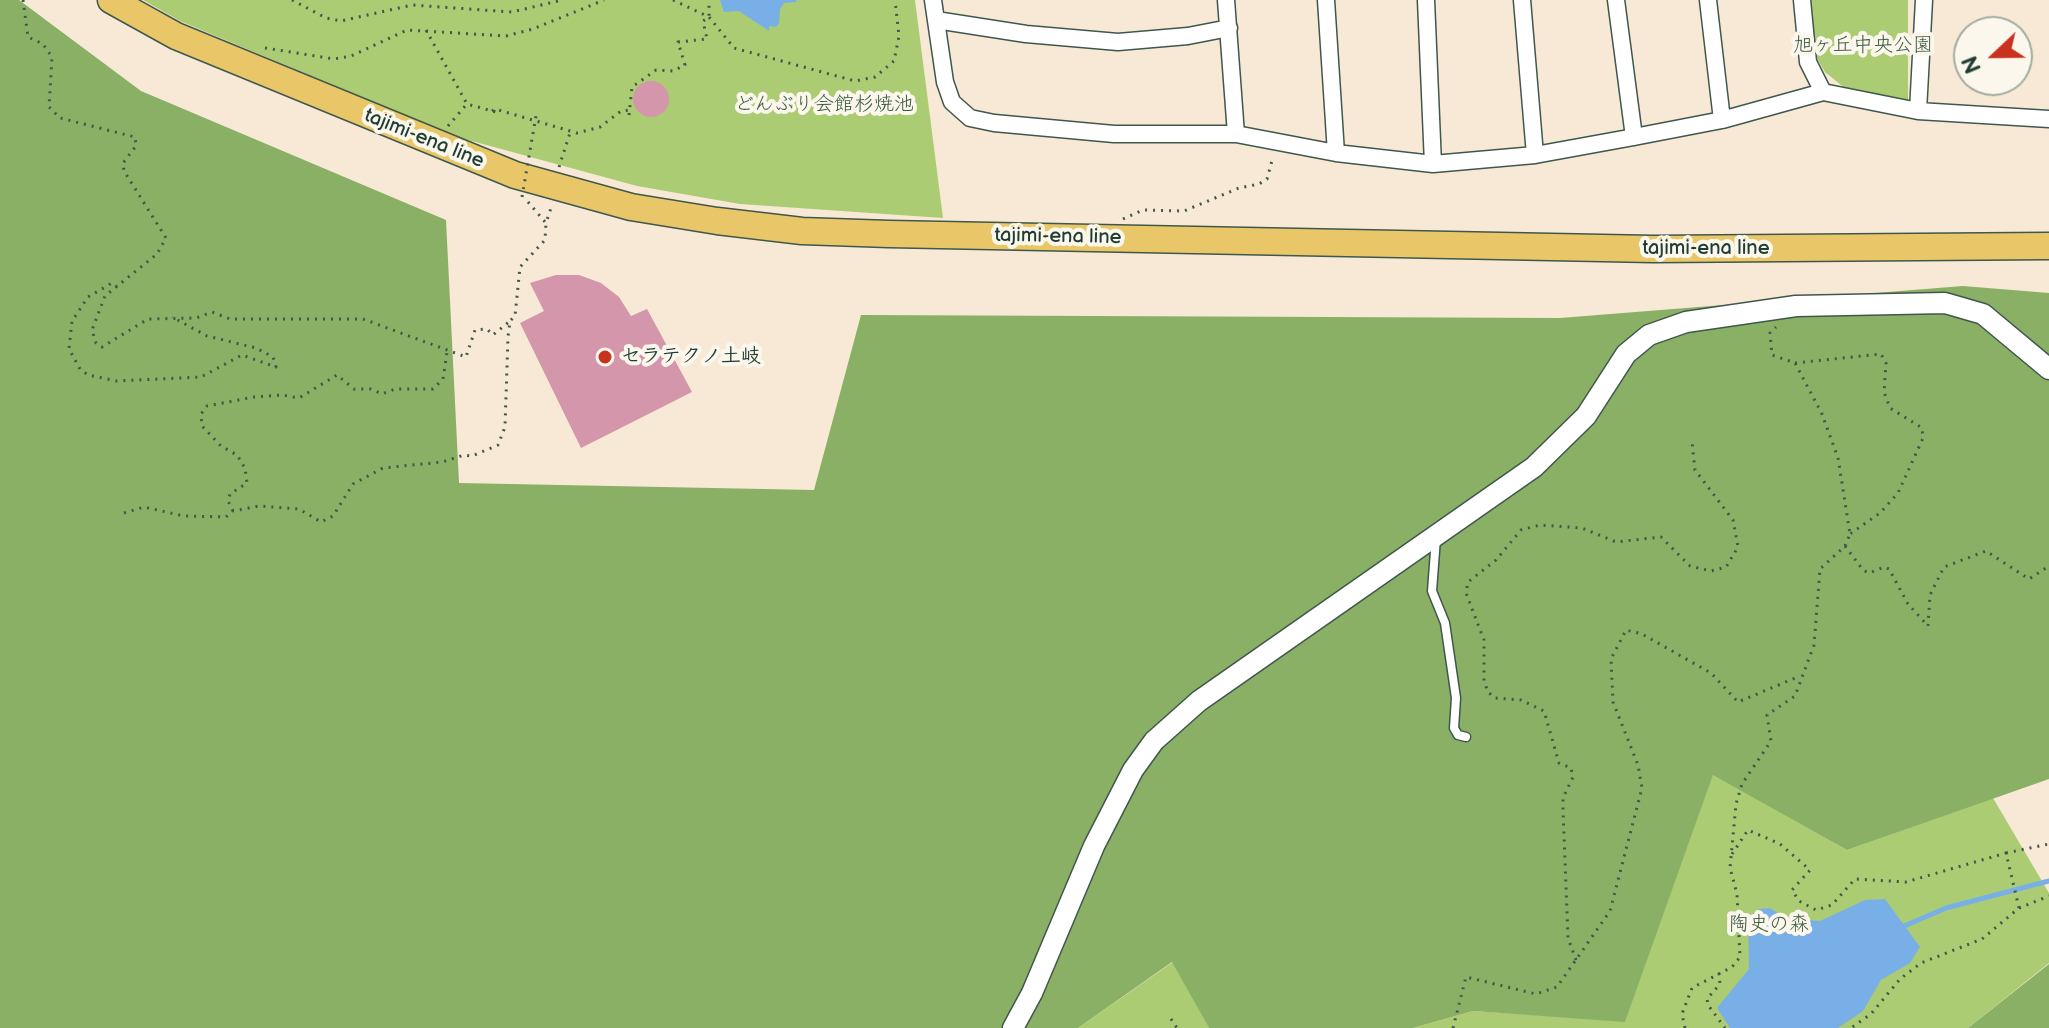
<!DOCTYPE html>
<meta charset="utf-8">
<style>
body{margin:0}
#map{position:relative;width:2049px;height:1028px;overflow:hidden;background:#f7e9d5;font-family:"Balsamiq Sans",sans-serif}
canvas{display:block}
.north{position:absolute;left:1953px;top:16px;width:80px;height:80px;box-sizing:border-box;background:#fbf7ec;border:2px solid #a3ada2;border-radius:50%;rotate:248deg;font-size:22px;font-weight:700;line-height:32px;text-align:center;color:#1f3d34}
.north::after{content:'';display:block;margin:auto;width:28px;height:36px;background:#c8321e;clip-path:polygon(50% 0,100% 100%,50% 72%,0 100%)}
</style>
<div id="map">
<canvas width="2049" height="1028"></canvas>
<div class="north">N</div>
</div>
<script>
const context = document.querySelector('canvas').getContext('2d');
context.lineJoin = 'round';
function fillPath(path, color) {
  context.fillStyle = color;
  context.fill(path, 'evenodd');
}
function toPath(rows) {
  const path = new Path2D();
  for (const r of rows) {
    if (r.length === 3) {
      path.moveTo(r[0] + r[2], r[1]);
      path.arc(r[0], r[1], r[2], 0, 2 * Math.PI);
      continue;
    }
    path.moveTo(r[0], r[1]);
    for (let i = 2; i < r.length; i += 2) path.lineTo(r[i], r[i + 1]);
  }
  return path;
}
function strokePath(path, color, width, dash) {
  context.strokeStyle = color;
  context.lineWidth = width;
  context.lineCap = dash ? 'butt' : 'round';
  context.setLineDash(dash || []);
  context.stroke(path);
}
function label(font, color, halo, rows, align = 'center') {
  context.font = font + ' "Balsamiq Sans","Klee One",sans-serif';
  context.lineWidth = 8;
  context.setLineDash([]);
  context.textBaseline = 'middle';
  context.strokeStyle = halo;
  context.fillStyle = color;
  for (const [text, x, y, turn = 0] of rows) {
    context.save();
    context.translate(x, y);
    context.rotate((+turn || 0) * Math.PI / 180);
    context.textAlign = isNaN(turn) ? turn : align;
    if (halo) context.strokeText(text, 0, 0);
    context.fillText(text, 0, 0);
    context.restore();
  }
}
fillPath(toPath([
 [143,0,915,0,943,218,740,204,637,186,457,137,180,21],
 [1810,0,1908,0,1908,103,1846,89,1825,72,1816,57],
 [1713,774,1847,850,1993,798,2049,893,2049,963,1968,1028,1413,1028,1473,1011,1625,1021],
 [1173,962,1209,1028,1078,1028]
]), '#accc73');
fillPath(toPath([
 [0,0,19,0,141,91,446,220,459,483,814,490,861,315,1560,318,1963,286,2049,293,2049,779,1847,850,1713,775,1625,1022,1473,1011,1413,1028,1209,1028,1172,962,1078,1028,0,1028],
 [2049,964,2049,1028,1968,1028]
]), '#89b065');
fillPath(toPath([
 [720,0,796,0,797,2,784,3,780,9,779,23,776,27,769,26,769,31,739,11,724,12],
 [1885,899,1920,947,1910,963,1881,980,1863,1011,1838,1028,1730,1028,1717,1008,1749,969,1748,917,1759,909,1770,908,1785,918,1820,921,1865,900]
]), '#79afe7');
strokePath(toPath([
 [1902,927,1946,908,2049,881]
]), '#79afe7', 5);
fillPath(toPath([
 [651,99,18],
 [556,275,579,275,601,283,619,297,631,316,647,309,692,392,581,448,520,323,544,311,530,283]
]), '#d496aa');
const service = toPath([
 [1436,538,1432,591,1445,623,1456,698,1454,728,1458,735,1466,737]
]);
const minor = toPath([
 [933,0,945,82,952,102,970,118,994,123,1114,134,1236,134,1336,153,1433,164,1535,155,1634,137,1722,120,1823,92,1918,111,2049,119],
 [1226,0,1236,134],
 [1326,0,1336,153],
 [1426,0,1433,164],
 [1522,0,1535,155],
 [1616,0,1634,137],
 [1708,0,1722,120],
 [1802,0,1808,62,1823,92],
 [936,20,1026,34,1118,42,1188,36,1229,28],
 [1918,111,1924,0]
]);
const tertiary = toPath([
 [1013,1028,1032,993,1094,846,1133,770,1154,741,1199,701,1534,467,1586,416,1626,354,1649,335,1686,322,1796,306,1945,303,1983,314,2049,369]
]);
const primary = toPath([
 [111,0,176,36,515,175,631,207,717,221,802,231,889,234,1653,249,2049,246]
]);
strokePath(service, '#3f574c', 11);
strokePath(minor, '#3f574c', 19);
strokePath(tertiary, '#3f574c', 23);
strokePath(primary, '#3f574c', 29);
strokePath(toPath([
 [23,0,28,37,43,44,52,57,49,107,60,118,135,137,136,146,123,163,124,171,166,238,157,254,105,296,92,330,96,343,102,347,148,319,196,318,212,312,230,319,363,319,466,357,475,330,487,329,493,335,510,321],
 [292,0,326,18,341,21,412,5,512,12,562,0],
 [673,0,709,17,734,48,855,81,875,77,894,61,899,36,895,0],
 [426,30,467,104,496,112],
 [265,48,334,59,351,56,407,30,506,36,533,29,604,0],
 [492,111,495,109,577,133,600,127,621,111,629,110],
 [629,115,632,87,656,70,673,71,685,65,678,42,707,39,703,21,709,17,709,0],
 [448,126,466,105],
 [559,167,570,133],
 [528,202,546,223,551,208],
 [1123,219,1143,210,1184,211,1239,188,1259,184,1267,179,1273,157],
 [117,287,112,283,88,297,72,321,69,349,80,369,88,375,117,381,201,377,242,355,276,367,273,357,256,348,207,336,172,317],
 [1795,363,1881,354,1886,363,1884,392,1890,408,1922,428,1923,438,1898,493,1880,513,1850,534],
 [233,511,228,501,230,494,247,483,245,468,237,455,221,446,202,426,201,414,207,406,254,397,282,395,299,398,337,375,354,389,371,389,382,394,395,389,433,389,443,379,447,352],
 [124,513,144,507,184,516,226,517,233,511,259,506,299,509,321,522,333,516,353,484,383,468,442,462,464,455,472,456,498,445,505,427,508,337,510,321,515,316,520,267,545,240,546,223],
 [1845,546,1863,570,1869,573,1884,567,1889,569,1908,604,1928,626,1930,595,1944,567,1986,551,2029,579,2049,566],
 [2006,853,2049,844],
 [1732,854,1748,830,1780,844,1810,870,1792,890,1799,901,1816,910,1832,905,1855,879,1906,882,2006,853,2019,908,1982,939,1921,963,1900,979,1871,1014,1851,1028],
 [2019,908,2049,896],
 [1576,960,1568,938,1563,810,1563,798,1573,777,1571,768,1559,763,1544,711,1521,700,1495,698,1488,692,1484,681,1484,640,1466,593,1468,582,1496,560,1521,530,1540,525,1582,528,1616,542,1661,537,1690,566,1711,571,1726,567,1738,547,1733,520,1695,470,1692,442],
 [1719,973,1720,984,1707,999,1708,1005,1725,1028],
 [1171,1019,1177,1028],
 [1453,1028,1466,977,1536,994,1557,987,1610,911,1642,788,1638,765,1613,702,1611,659,1626,630,1642,634,1711,673,1738,702,1800,676],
 [1685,1028,1682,1014,1692,988,1732,967,1740,957,1737,894,1730,868,1736,804,1742,784,1771,741,1767,715,1795,696,1814,645,1820,569,1845,546,1850,534,1838,458,1822,414,1795,363,1772,355,1770,333,1776,327]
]), '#3f574c', 3, [2, 6]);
strokePath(service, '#fff', 8);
strokePath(minor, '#fff', 16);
strokePath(tertiary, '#fff', 20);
strokePath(primary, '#e9c769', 26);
strokePath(toPath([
 [522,197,536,116]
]), '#3f574c', 3, [2, 6]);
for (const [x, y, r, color] of [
 [605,357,8,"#c8321e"]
]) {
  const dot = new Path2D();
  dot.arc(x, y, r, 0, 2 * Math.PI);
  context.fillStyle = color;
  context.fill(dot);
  strokePath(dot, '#fbf7ec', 3);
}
label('20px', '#3b5a41', '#fbf7ec', [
 ["旭ヶ丘中央公園",1863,46],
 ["どんぶり会館杉焼池",824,105],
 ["陶史の森",1769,925]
]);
label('20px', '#1f3d34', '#fbf7ec', [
 ["tajimi-ena line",424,139,22],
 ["tajimi-ena line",1058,237,1],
 ["tajimi-ena line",1706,249]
]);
label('bold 20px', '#1f3d34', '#fbf7ec', [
 ["セラテクノ土岐",621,357]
], 'left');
</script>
